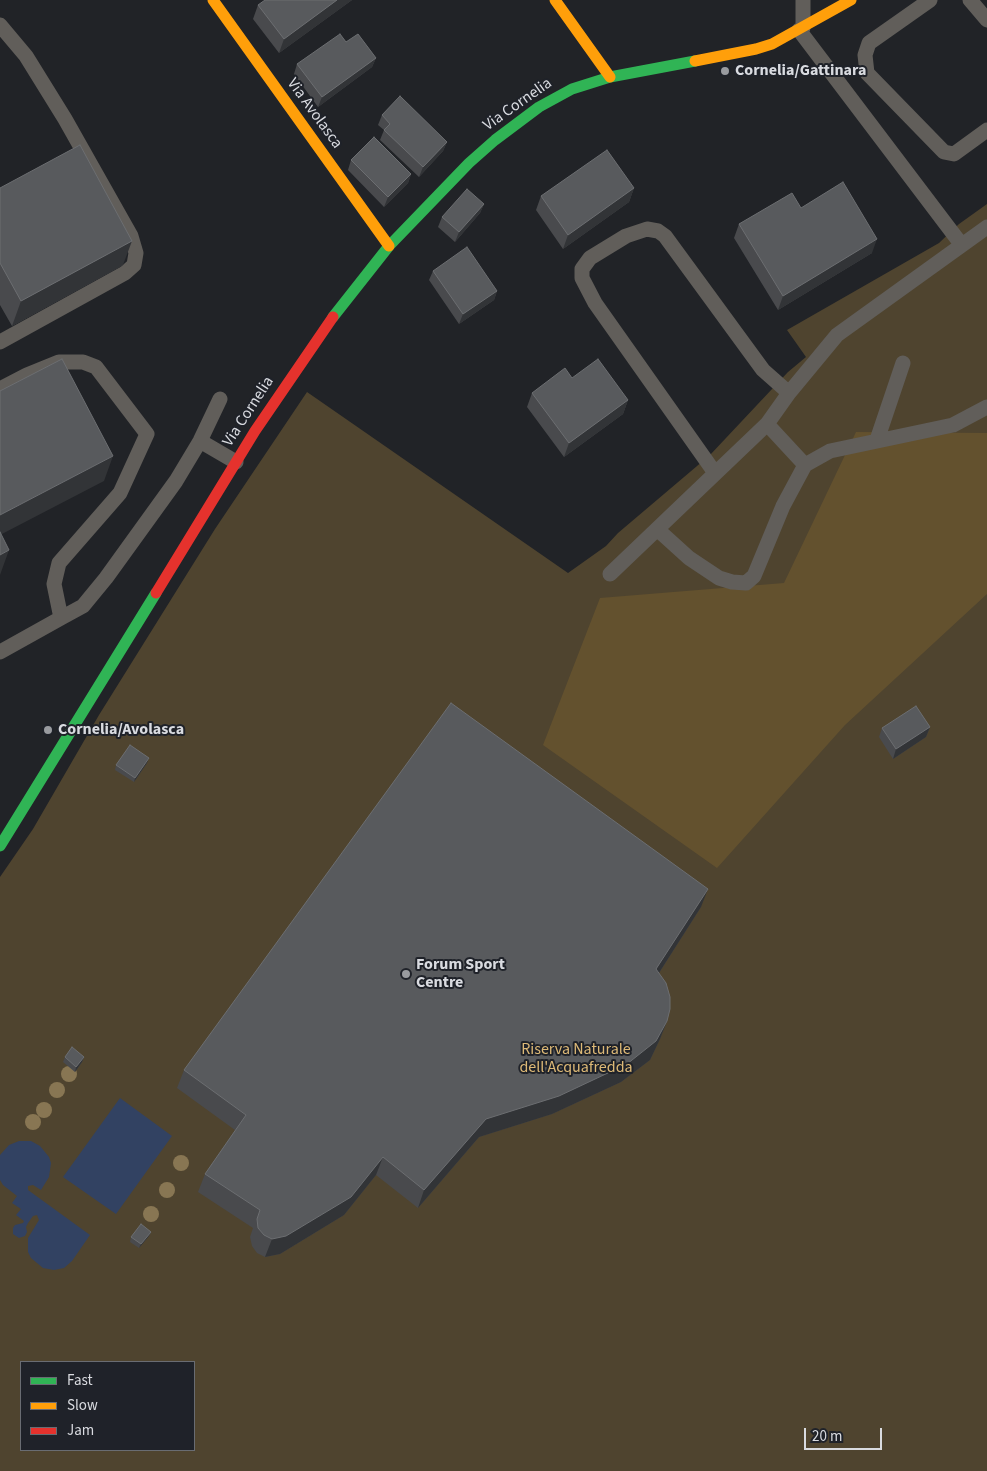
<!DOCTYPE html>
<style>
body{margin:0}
#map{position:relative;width:987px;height:1471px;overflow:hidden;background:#212327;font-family:"Source Sans 3",sans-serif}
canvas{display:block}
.legend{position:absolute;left:20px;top:1361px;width:175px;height:90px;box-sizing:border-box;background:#1f2229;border:1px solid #696c72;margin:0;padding:6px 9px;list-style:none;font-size:15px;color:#d9dbe0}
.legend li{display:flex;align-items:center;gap:10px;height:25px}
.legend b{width:25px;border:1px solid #696c72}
.scale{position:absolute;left:804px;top:1428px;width:78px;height:22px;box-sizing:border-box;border:2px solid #d9dbe0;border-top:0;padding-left:6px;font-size:15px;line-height:18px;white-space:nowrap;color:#d9dbe0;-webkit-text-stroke:4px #1f2229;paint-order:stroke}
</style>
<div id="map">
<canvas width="987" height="1471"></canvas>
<ul class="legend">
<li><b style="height:6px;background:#30b455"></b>Fast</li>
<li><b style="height:6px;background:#ff9f0a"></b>Slow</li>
<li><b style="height:6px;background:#e5322d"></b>Jam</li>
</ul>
<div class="scale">20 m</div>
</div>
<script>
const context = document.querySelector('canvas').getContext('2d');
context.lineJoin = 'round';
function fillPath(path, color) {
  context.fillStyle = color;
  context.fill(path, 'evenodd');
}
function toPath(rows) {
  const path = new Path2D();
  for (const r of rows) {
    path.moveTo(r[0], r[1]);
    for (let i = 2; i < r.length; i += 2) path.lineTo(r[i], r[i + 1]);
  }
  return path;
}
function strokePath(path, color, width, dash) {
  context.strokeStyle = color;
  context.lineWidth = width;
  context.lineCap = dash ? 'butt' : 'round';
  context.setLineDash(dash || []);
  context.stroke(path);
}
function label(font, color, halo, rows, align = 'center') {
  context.font = font + ' "Source Sans 3",sans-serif';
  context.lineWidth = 4;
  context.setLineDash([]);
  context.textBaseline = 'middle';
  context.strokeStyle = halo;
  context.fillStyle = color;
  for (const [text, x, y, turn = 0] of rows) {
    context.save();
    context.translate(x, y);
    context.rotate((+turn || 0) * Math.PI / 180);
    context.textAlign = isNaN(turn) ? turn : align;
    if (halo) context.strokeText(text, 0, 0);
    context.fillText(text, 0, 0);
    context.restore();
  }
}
fillPath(toPath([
 [987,204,987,1471,0,1471,0,877,33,829,99,715,215,529,307,392,568,573,606,546,618,533,710,455,788,372,806,357,787,330,939,243,959,224],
 [21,1362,194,1362,194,1450,21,1450]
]), '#4f442f');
fillPath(toPath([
 [856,432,987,433,987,594,845,725,717,868,543,745,600,598,784,583]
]), '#63512e');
fillPath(toPath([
 [120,1098,172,1136,116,1214,63,1177],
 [19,1141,31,1141,40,1146,49,1157,51,1163,49,1177,41,1190,33,1185,28,1186,28,1190,90,1235,72,1261,64,1268,54,1270,43,1268,31,1258,28,1252,28,1238,39,1220,37,1215,33,1216,28,1223,26,1227,27,1232,25,1236,19,1238,13,1234,13,1228,15,1225,23,1223,24,1221,16,1215,21,1209,12,1203,17,1196,3,1185,0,1180,0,1155,9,1145]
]), '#324262');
strokePath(toPath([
 [930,0,869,43,865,55,867,73,944,152,954,154,987,130],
 [970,0,987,20],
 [0,25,26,56,65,119,131,236,136,253,134,265,125,273,0,342],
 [803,28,803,0],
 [799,30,961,244],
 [0,389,27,375,59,362,83,362,96,367,147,434,120,493,59,563,54,584,61,618,0,652],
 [767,424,805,465],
 [877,440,903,363],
 [200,441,236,462],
 [715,473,595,303,582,278,582,269,590,258,626,236,647,229,658,231,665,236,763,370,789,393],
 [657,529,689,558,719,578,732,582,746,583,754,576,783,506,805,465,830,451,953,425,987,407],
 [610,574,767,424,789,393,837,335,987,227],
 [61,618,83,606,106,578,176,481,200,441,220,399]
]), '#615e5a', 15);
strokePath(toPath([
 [333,317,389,246,469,163,495,140,539,107,572,89,610,77,695,61],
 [0,846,156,593]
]), '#30b455', 11);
strokePath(toPath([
 [213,0,389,246],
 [555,0,610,77],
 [695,61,756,49,772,44,851,0]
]), '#ff9f0a', 11);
strokePath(toPath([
 [156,593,255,431,333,317]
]), '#e5322d', 11);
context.fillStyle = '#887653';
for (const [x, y] of [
 [69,1074],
 [57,1090],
 [44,1110],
 [33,1122],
 [181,1163],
 [167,1190],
 [151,1214]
]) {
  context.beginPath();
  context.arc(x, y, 8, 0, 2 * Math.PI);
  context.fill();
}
fillPath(toPath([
 [352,0,279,53,253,19,258,5],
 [346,42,376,58,372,67,318,107,294,74,297,64],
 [382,115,447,142,443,151,419,177,380,140,384,130,378,125],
 [351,160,411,174,408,183,384,207,348,170],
 [0,188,123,265,12,326,0,305],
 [634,188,629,202,563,249,536,210,541,196],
 [484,204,480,213,455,242,438,227,442,217],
 [801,208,872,253,778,310,734,238,739,224],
 [433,271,497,291,494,300,459,324,429,280],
 [572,378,628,400,623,414,564,457,527,407,532,393],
 [930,727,926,737,893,759,879,737,882,728],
 [147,763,134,782,115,770,116,765],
 [701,907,659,973,667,1021,660,1039,650,1060,621,1082,552,1114,479,1137,418,1208,376,1175,344,1215,280,1254,265,1257,257,1253,252,1246,250,1237,253,1228,198,1192,205,1174,235,1130,177,1088,184,1070],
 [65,1057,84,1057,82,1062,75,1072,63,1062],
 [151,1232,149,1236,139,1248,130,1242,131,1237]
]), '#494a4d');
fillPath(toPath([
 [337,0,352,0,279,53,284,39],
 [376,58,372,67,318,107,322,97],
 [447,142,443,151,419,177,423,167],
 [411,174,408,183,384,207,388,197],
 [634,188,629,202,563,249,568,235],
 [484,204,480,213,455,242,459,232],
 [877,239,872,253,778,310,783,296],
 [132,241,123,265,12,326,21,301],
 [497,291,494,300,459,324,463,314],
 [628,400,623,414,564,457,569,443],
 [113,456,104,481,0,535,0,515],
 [9,550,0,575,0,555],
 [930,727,926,737,893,759,896,749],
 [149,758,147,763,134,782,135,778],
 [708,889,701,907,650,987,656,969],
 [667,1021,660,1039,650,1060,621,1082,552,1114,479,1137,418,1208,424,1190,486,1119],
 [84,1057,82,1062,75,1072,76,1067],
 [383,1157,376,1175,344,1215,280,1254,265,1257,272,1239],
 [151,1232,149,1236,139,1248,141,1244]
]), '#323437');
const building = toPath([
 [265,0,337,0,284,39,258,5,265,0],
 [340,34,346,42,358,34,376,58,322,97,297,64,340,34],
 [400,96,447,142,423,167,384,130,390,124,382,115,400,96],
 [374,137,411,174,388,197,351,160,374,137],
 [80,145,132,241,21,301,0,263,0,188,80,145],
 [607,150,634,188,568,235,541,196,607,150],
 [843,182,877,239,783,296,739,224,792,193,801,208,843,182],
 [467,189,484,204,459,232,442,217,467,189],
 [467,247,497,291,463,314,433,271,467,247],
 [62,359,113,456,0,515,0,391,62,359],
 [598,359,628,400,569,443,532,393,565,368,572,378,598,359],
 [0,532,9,550,0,555,0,532],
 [451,703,708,889,656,969,666,983,670,997,670,1009,667,1021,656,1041,627,1064,559,1096,486,1119,424,1190,383,1157,351,1197,286,1236,272,1239,264,1235,258,1228,257,1219,260,1210,205,1174,246,1115,184,1070,451,703],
 [916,706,930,727,896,749,882,728,916,706],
 [130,745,149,758,135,778,116,765,130,745],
 [72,1047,84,1057,76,1067,65,1057,72,1047],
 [141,1224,151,1232,141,1244,131,1237,141,1224]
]);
fillPath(building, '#585a5d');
strokePath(building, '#6c6e71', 1);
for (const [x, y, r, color] of [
 [725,71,5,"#999b9f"],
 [48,730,5,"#999b9f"],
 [406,974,5,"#999b9f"]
]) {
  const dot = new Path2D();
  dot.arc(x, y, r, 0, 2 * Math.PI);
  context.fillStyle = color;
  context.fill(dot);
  strokePath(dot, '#1f2229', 2);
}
label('bold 16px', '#d9dbe0', '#1f2229', [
 ["Cornelia/Gattinara",735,71],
 ["Cornelia/Avolasca",58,730],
 ["Forum Sport",416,965],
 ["Centre",416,983]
], 'left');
label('16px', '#d9dbe0', '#1f2229', [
 ["Via Cornelia",518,105,-35],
 ["Via Avolasca",314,114,54],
 ["Via Cornelia",249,412,-57]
]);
label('16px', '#ddb977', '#1f2229', [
 ["Riserva Naturale",576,1050],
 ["dell'Acquafredda",576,1068]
]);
</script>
